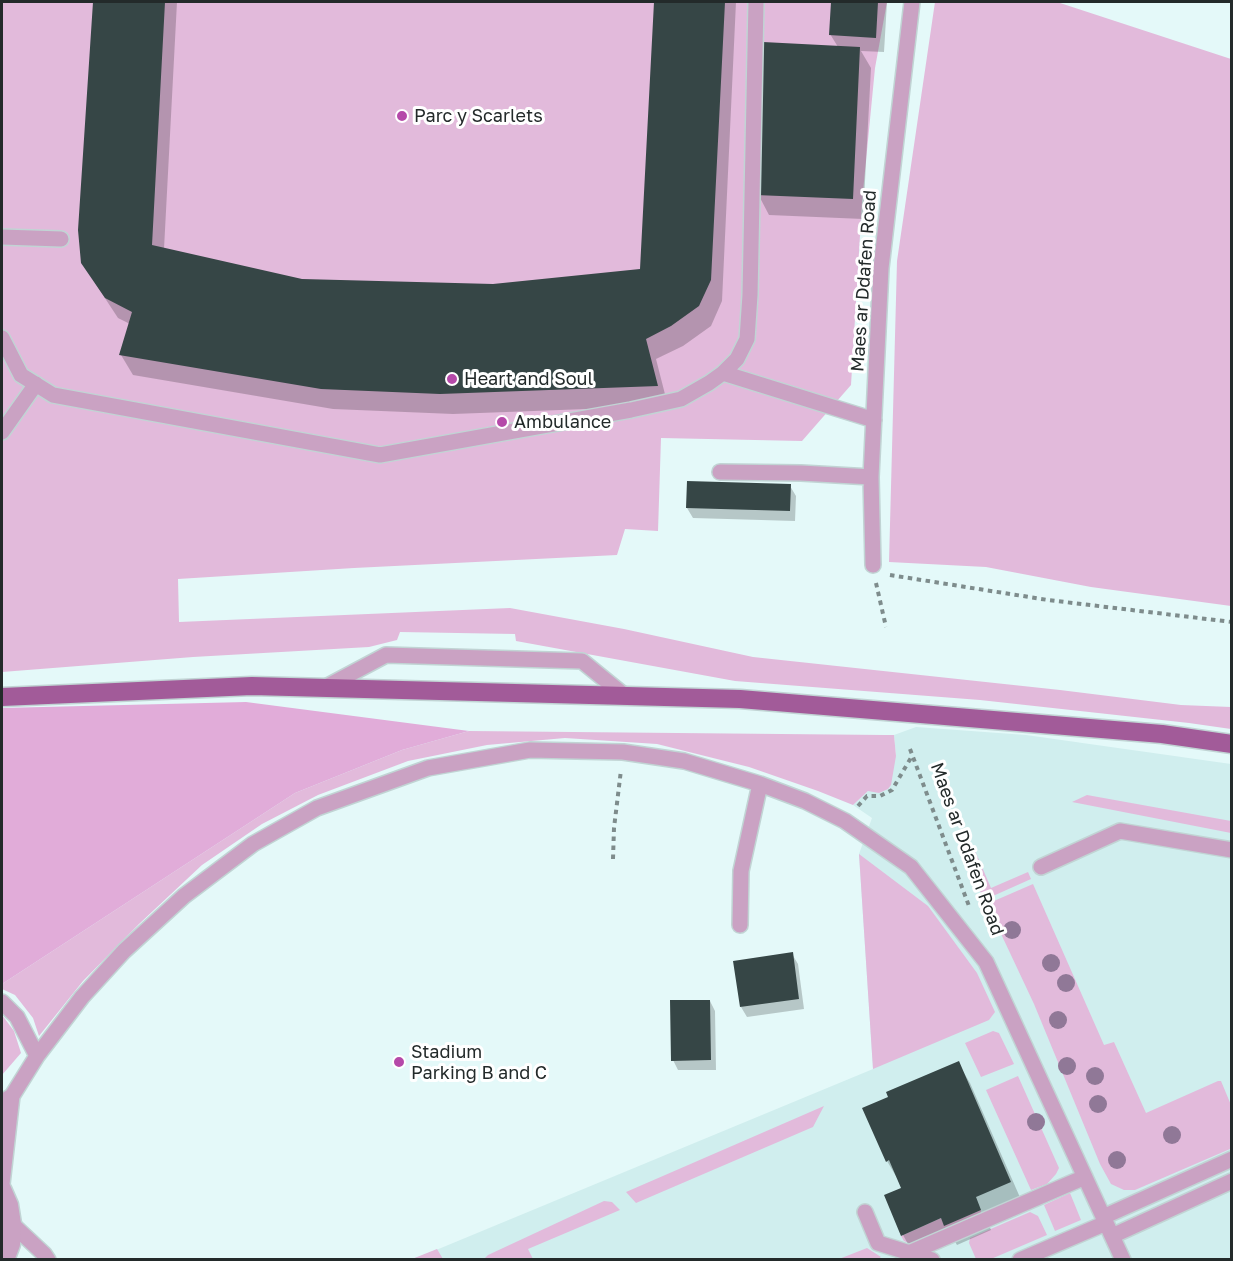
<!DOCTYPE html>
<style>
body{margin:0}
#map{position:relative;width:1233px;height:1261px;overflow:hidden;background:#e4f9f9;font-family:"Golos Text",sans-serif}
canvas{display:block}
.frame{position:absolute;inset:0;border:3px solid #232a2a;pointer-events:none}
</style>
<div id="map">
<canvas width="1233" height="1261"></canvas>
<div class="frame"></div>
</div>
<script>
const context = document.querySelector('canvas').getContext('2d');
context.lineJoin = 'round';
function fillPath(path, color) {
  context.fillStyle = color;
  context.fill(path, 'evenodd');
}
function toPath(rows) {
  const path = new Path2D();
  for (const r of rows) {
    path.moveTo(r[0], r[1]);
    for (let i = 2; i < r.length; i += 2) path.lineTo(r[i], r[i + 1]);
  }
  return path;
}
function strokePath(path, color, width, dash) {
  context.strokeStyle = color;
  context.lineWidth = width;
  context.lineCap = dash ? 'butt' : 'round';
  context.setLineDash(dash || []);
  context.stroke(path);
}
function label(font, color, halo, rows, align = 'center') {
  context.font = font + ' "Golos Text",sans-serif';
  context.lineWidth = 6;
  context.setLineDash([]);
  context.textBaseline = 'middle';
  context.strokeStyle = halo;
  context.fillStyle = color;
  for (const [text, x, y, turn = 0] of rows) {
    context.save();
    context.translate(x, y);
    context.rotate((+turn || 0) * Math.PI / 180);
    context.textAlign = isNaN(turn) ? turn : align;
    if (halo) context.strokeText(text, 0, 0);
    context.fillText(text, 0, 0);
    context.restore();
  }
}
fillPath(toPath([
 [916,727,1026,735,1231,764,1231,1259,412,1260,873,1069,859,854,872,818,853,805,868,791,896,756,894,735]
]), '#d0eeee');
fillPath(toPath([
 [2,2,887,2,875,68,862,202,851,385,802,441,661,438,658,531,625,529,617,555,354,568,178,579,179,622,510,608,624,629,753,657,1060,690,1181,705,1231,707,1231,729,1189,723,980,700,735,681,516,641,515,634,400,632,397,640,369,647,193,657,2,672],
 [935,2,1057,2,1231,59,1231,606,1091,587,986,567,889,562,897,261],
 [469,731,885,735,894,735,896,756,891,785,888,789,879,793,868,791,853,805,818,791,749,767,657,744,565,738,487,745,408,761,318,795,262,824,202,865,139,924,83,981,39,1036,33,1018,15,995,2,989,2,984,295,793,402,750],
 [1087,795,1231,821,1231,833,1072,802],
 [973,846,991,888,1028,872,1031,879,984,900,962,851],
 [859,854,928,906,977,973,995,1012,989,1020,873,1069],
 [1033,884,1104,1045,1114,1042,1146,1113,1218,1081,1221,1081,1231,1105,1232,1147,1230,1149,1135,1190,1124,1190,1111,1184,1100,1164,1034,1004,987,904],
 [2,1015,14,1031,21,1053,2,1075],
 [993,1031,999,1033,1014,1064,981,1077,965,1043],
 [1018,1076,1059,1168,1056,1174,1047,1184,1031,1190,986,1090],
 [824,1106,813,1127,636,1203,626,1192],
 [1070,1193,1081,1220,1055,1231,1044,1205],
 [604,1201,612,1202,620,1210,528,1249,533,1259,484,1259,488,1255],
 [981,1210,981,1213,915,1243,909,1243,904,1241,901,1236,941,1218,944,1225],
 [1030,1212,1038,1216,1047,1235,991,1259,976,1259,969,1243,970,1238],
 [867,1248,881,1257,877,1260,839,1259],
 [437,1249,443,1259,412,1259]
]), '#e2badb');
fillPath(toPath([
 [246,702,469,731,402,750,295,793,2,984,2,708]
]), '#e1acd9');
fillPath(toPath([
 [94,2,177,2,164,249,301,280,493,285,642,271,656,2,736,2,722,301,711,326,683,346,656,359,668,406,453,414,333,409,133,375,121,355,130,324,118,318,95,283,79,230],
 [832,2,887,2,884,52,861,51,871,68,863,219,769,215,758,194,838,47,830,34],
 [790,486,796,496,795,521,693,518,687,508],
 [792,954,798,964,804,1009,747,1017,741,1007],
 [710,1001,715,1011,716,1070,678,1070,673,1060],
 [958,1063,970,1083,1022,1202,986,1218,991,1230,957,1245,953,1238,914,1255,903,1235,903,1188,887,1161]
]), '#0003');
fillPath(toPath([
 [93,2,165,2,152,245,302,279,493,284,640,269,654,2,725,2,711,280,699,306,671,326,646,339,658,386,440,394,321,389,119,355,132,312,105,298,81,263,78,230],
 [831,2,878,2,876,38,829,35],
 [763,42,860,47,853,199,756,195],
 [687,481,791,484,790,511,686,508],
 [793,952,799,999,740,1007,733,961],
 [670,1000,710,1000,711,1060,671,1061],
 [959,1061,1011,1182,976,1197,981,1210,944,1226,941,1218,901,1236,884,1195,901,1188,889,1160,886,1162,862,1108,888,1097,886,1092]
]), '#364646');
const lane = toPath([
 [2,237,61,239],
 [2,338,21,375,53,395,380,455,631,410,681,399,709,383,723,373,737,359,747,339,750,295,756,2],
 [723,373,874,420],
 [2,432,36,384],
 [720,472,801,473,871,477],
 [873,565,871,477,881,268,912,2],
 [324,688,386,655,582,661,625,696],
 [1041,867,1120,831,1232,850],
 [740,925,741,871,760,784],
 [2,1002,17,1017,37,1056],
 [2,1102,12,1096,37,1056,82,997,124,951,184,896,253,844,317,808,428,768,530,750,623,752,684,761,760,784,805,801,845,821,911,867,986,962,1123,1260],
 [2,1184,12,1096],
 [865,1212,878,1243,932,1260],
 [1103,1217,1232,1159],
 [12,1224,44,1254,48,1260],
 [1112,1236,1232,1181],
 [909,1253,1085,1177],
 [1020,1260,1106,1223]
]);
const street = toPath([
 [2,1189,9,1205,12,1224,11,1244,5,1260]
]);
const primary = toPath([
 [2,697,252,686,740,699,1162,734,1232,744]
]);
strokePath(lane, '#c1d4d4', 18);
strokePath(street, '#c1d4d4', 21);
strokePath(primary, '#c1d4d4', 21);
strokePath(toPath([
 [890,575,1048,600,1232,622],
 [876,583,886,627],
 [910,749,969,906],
 [858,806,867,796,880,796,892,790,912,756],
 [613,859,614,828,621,770]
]), '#7e8c8c', 4, [4.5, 4.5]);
strokePath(lane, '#caa2c3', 15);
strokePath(street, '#caa2c3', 18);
strokePath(primary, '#a25b99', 18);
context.fillStyle = '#907897';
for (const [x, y] of [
 [1012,930],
 [1051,963],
 [1066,983],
 [1058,1020],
 [1067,1066],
 [1095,1076],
 [1098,1104],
 [1036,1122],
 [1172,1135],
 [1117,1160]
]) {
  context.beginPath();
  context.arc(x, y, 9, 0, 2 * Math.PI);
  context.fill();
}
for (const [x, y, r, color] of [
 [402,116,6,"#b549a9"],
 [452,379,6,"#b549a9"],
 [502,422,6,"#b549a9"],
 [399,1062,6,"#b549a9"]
]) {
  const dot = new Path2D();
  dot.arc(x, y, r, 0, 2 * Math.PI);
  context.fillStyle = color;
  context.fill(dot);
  strokePath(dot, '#fff', 2);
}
label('18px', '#232a2a', '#fff', [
 ["Parc y Scarlets",414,116],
 ["Heart and Soul",464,379],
 ["Ambulance",514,422],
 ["Stadium",411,1052],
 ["Parking B and C",411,1073]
], 'left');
label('18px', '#232a2a', '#fff', [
 ["Maes ar Ddafen Road",864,281,-86],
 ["Maes ar Ddafen Road",967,849,70]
]);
</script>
